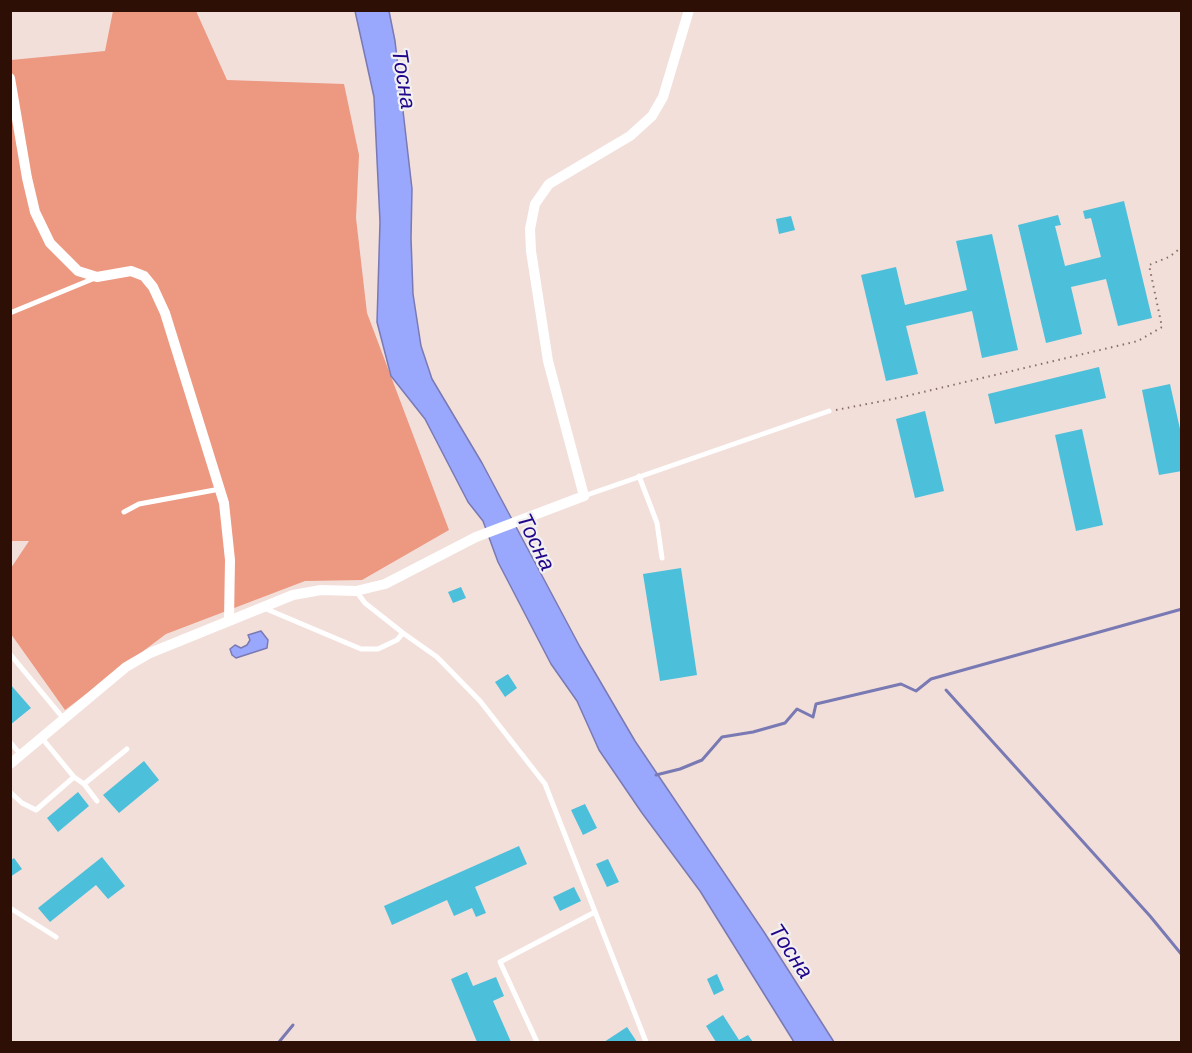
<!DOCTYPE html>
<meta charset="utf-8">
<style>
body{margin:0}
#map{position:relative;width:1192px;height:1053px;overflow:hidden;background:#f2dfda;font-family:Barlow,sans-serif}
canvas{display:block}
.frame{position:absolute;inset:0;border:12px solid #2e0f06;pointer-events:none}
</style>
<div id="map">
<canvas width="1192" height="1053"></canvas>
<div class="frame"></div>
</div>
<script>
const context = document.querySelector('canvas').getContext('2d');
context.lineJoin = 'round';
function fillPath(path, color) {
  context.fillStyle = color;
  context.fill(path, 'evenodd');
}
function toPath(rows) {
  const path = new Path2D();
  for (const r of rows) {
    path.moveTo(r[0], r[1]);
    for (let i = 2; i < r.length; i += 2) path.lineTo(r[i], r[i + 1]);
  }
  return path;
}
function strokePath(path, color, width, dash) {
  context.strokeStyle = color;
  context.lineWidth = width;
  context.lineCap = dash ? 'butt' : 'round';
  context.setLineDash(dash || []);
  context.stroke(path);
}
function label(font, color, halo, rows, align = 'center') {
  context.font = font + ' Barlow,sans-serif';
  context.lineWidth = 4.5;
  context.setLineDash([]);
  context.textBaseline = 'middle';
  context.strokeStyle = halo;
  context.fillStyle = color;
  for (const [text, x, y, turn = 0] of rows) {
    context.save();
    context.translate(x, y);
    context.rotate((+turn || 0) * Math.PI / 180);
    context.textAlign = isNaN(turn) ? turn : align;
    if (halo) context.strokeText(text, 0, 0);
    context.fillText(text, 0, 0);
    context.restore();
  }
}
fillPath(toPath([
 [113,11,196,11,227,80,344,84,359,155,356,218,367,313,449,530,362,580,305,581,166,634,65,710,11,634,11,568,29,541,11,541,11,60,105,51]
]), '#ed9880');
const water = toPath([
 [355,11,389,11,395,41,412,189,411,238,413,294,421,346,432,379,482,463,580,647,635,741,764,932,834,1042,794,1042,700,891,642,813,599,750,577,701,551,664,498,562,483,521,468,502,425,419,391,376,377,322,380,222,374,97,355,11],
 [261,631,268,640,267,648,236,658,232,655,230,649,235,645,241,648,247,645,250,640,248,635,261,631]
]);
fillPath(water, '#99a7fd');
strokePath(water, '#7979b3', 1.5);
strokePath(toPath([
 [946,690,1150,916,1182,955],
 [656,775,680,769,702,760,722,737,753,732,785,723,797,709,813,717,816,704,901,684,916,691,931,679,1182,609],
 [279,1042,293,1025]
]), '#7979b3', 3);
fillPath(toPath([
 [1124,201,1152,318,1118,326,1106,279,1071,287,1082,334,1046,343,1018,225,1058,215,1061,225,1055,226,1065,266,1101,257,1091,218,1085,219,1083,211],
 [791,216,795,230,779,234,776,219],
 [992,234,1018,350,982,358,972,311,906,326,918,374,886,381,861,275,896,267,905,305,967,290,956,241],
 [1099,367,1106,398,995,424,988,394],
 [1170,384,1182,438,1182,471,1159,475,1142,390],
 [925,411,944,491,915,498,896,419],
 [1082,429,1103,525,1076,531,1055,435],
 [681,568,697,675,660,681,643,574],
 [461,587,466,598,453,603,448,592],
 [508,674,517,688,505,697,495,682],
 [10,684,31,708,10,725],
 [144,761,159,780,119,813,103,795],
 [78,792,89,806,58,832,47,818],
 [585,804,597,828,583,835,571,810],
 [519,846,527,864,475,887,486,913,476,917,472,908,454,916,447,900,392,925,384,906],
 [102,857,125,886,108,899,96,885,50,922,38,908],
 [14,858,22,869,10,877,10,861],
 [608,859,619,882,607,887,596,864],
 [574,887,581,901,560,911,553,897],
 [467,972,473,986,496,977,504,996,493,1001,511,1042,477,1042,451,979],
 [717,974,724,990,714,995,707,979],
 [723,1015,739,1040,748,1035,753,1042,716,1042,706,1026],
 [627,1027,637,1042,604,1042]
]), '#4cbfda');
strokePath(toPath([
 [836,410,898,398,1138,341,1162,327,1149,265,1169,257,1182,247]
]), '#886e67', 2, [1.5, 4.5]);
strokePath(toPath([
 [10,313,95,278],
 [639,476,657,523,662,558],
 [584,496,829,411],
 [124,512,139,504,220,489],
 [356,591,365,603,403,633],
 [264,608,361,649,378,649,397,640,403,633,437,657,480,701,545,784,646,1042],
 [10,654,63,718],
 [41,737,74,777,84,784,97,801],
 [10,742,21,755],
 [84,784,127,749],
 [10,792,22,803,36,810,74,777],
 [10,908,56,937],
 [537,1042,500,962,595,912]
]), '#fff', 5);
strokePath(toPath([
 [10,78,27,178,35,212,50,243,78,271,97,277,131,271,144,276,153,287,165,313,224,503,230,560,229,620],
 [10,764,126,667,150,653,293,595,321,590,356,591,385,584,476,537,584,496,548,361,531,251,530,229,535,204,549,184,630,136,652,116,663,97,689,10]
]), '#fff', 10);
label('italic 22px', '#23048a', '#f1f1f1', [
 ["Тосна",404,79,81],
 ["Тосна",536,542,64],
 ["Тосна",791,951,56]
]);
</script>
